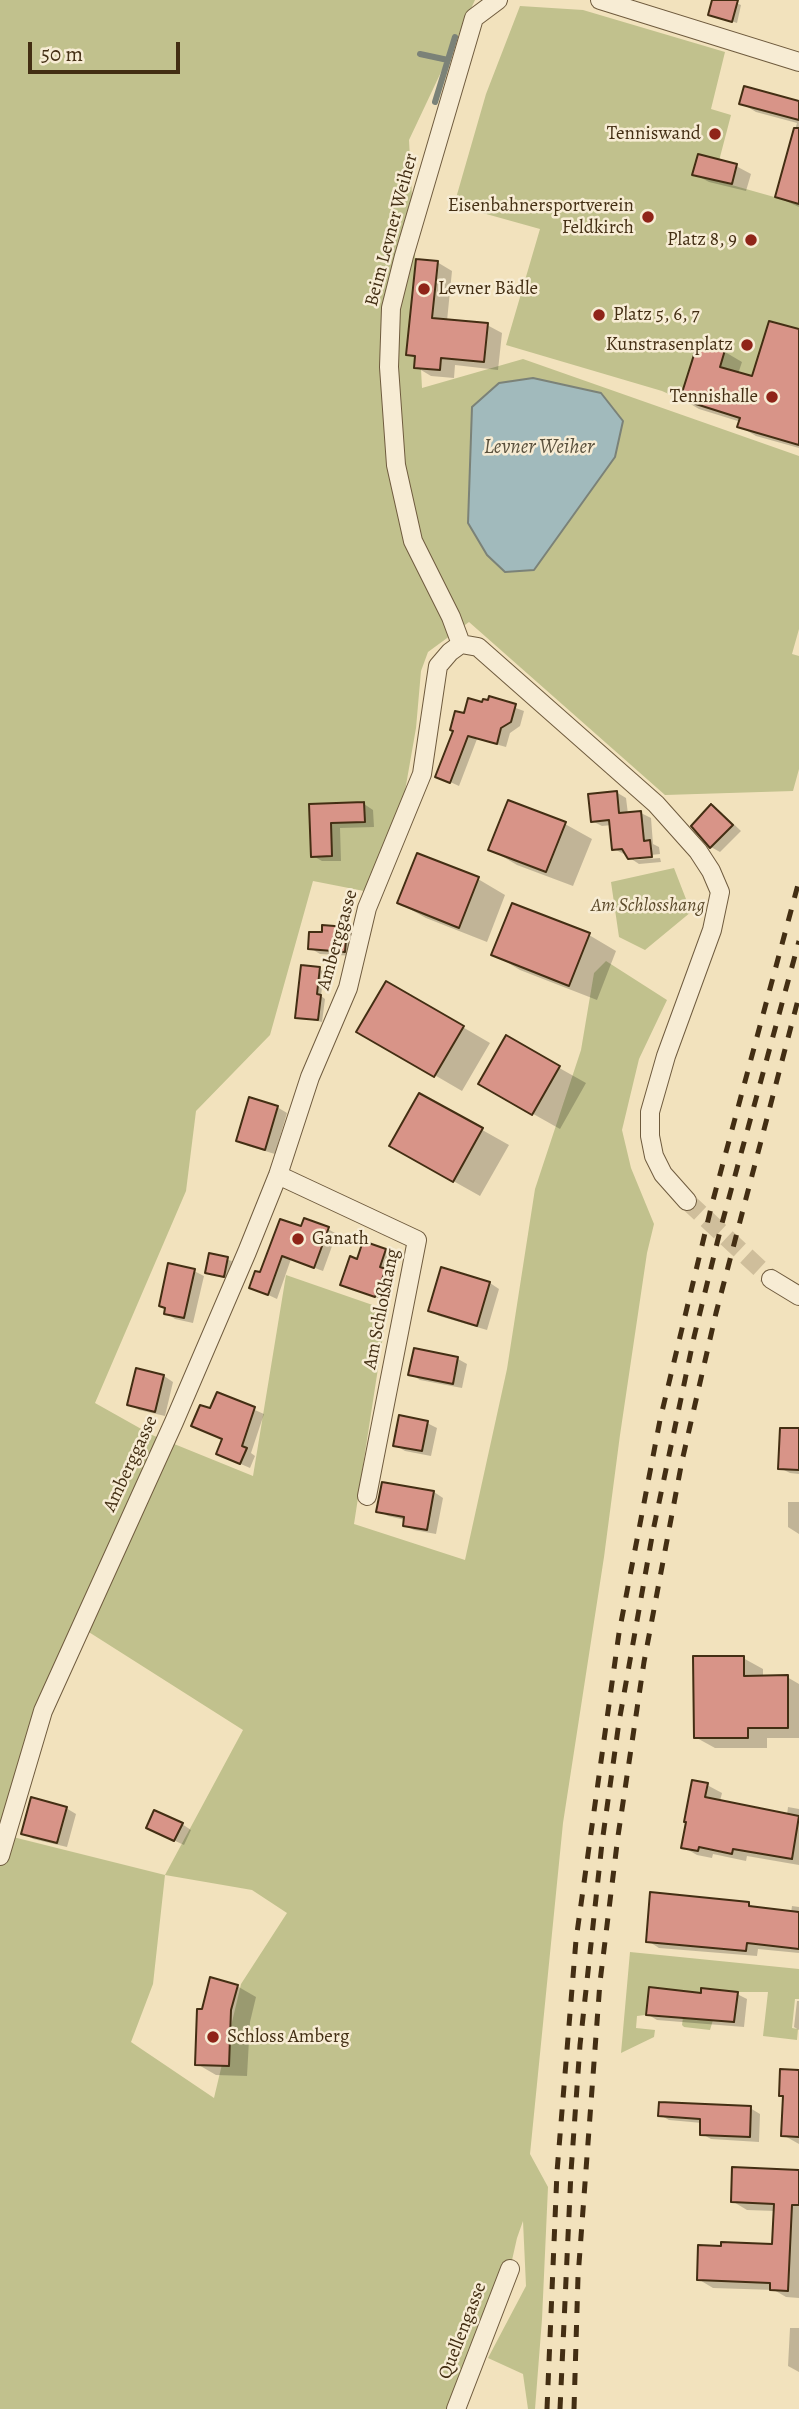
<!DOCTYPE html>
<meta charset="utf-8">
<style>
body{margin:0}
#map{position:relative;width:799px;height:2409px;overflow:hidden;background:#f2e2bd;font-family:Alegreya,serif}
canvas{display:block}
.scale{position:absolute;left:28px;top:42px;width:152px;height:32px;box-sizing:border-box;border:4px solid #432e13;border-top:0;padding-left:9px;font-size:21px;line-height:24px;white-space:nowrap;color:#432e13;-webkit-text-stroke:5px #f7ecd4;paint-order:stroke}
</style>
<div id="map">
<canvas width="799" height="2409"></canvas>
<div class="scale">50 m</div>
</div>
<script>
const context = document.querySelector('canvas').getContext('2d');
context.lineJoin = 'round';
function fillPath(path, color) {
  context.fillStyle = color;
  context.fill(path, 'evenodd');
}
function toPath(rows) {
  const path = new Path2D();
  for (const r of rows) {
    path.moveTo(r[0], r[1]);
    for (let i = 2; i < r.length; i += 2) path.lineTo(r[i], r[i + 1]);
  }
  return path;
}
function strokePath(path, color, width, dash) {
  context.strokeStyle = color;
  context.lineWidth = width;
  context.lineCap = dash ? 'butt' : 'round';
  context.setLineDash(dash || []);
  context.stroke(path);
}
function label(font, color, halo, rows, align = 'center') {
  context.font = font + ' Alegreya,serif';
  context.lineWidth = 5;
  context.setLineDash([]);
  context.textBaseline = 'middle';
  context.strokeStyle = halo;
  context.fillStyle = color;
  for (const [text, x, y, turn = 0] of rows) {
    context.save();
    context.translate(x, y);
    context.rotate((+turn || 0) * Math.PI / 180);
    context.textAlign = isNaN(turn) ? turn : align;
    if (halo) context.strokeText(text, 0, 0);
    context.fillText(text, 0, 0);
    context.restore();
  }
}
fillPath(toPath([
 [0,0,475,0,409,140,422,388,523,359,799,456,799,629,792,654,799,656,799,769,793,791,665,795,469,622,428,652,421,671,416,728,405,791,364,891,313,881,270,1035,196,1111,186,1191,95,1403,152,1435,253,1476,286,1275,387,1310,354,1524,465,1560,507,1369,535,1189,581,1050,594,973,606,961,667,1000,639,1059,622,1130,631,1168,654,1224,647,1253,620,1435,604,1557,563,1823,530,2154,548,2187,542,2319,535,2409,528,2409,523,2374,488,2358,526,2286,523,2221,517,2238,510,2269,456,2409,0,2409],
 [73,1622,243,1730,165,1875,5,1835,38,1700],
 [165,1875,252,1890,287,1913,241,1984,214,2098,131,2042,153,1984],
 [520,6,583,10,725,52,711,109,731,115,714,180,799,204,799,445,737,427,739,418,680,399,662,391,506,345,540,229,454,205,486,94],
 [674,868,691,912,645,950,619,937,611,882],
 [630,1952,799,1969,799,1999,795,1999,792,2028,798,2029,797,2040,763,2036,768,1992,738,1992,701,1988,698,2018,713,2020,710,2030,684,2027,682,2025,684,2009,673,2008,675,1990,650,1987,645,2015,637,2016,636,2028,655,2030,654,2037,621,2053]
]), '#c1c18d');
const water = toPath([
 [533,378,601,393,623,421,615,457,534,570,505,572,487,555,468,523,472,407,499,383,533,378]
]);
fillPath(water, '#a1babc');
strokePath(water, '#7b8278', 2);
fillPath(toPath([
 [714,0,727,0,741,5,737,23,710,14],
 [741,103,799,103,799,207,777,197,797,123,756,112],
 [736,166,751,174,746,191,709,182,694,174],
 [437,262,452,271,447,321,487,325,502,333,498,370,455,365,454,378,431,376,416,367,417,359,408,354],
 [799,332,799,448,756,436,739,426,741,422,699,409,682,399,699,344,725,352,742,362,738,374,753,378],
 [491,699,524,711,520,726,510,733,506,747,477,739,459,786,437,776,483,704,490,702],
 [616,792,626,798,628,814,641,813,651,818,653,844,659,847,660,854,634,857,634,860,660,858,661,862,639,864,630,858,629,854,624,854,614,849,612,825,602,826,592,821],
 [364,804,373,810,374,827,340,828,341,861,322,861,313,856,311,805],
 [712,807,721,812,741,831,720,852,711,847],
 [565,824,592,839,573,886,517,865,490,849],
 [478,879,505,895,487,942,426,918,399,903],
 [346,928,356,934,354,956,320,954,310,948,323,934],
 [589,935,616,951,597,1000,520,970,493,954],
 [303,967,324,971,321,996,325,999,322,1022,297,1017],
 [387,983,490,1043,462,1091,359,1031],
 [506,1038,586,1083,560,1129,480,1084],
 [420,1095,509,1145,480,1196,391,1146],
 [277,1107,287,1113,275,1154,248,1146,238,1140],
 [326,1228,335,1233,335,1238,323,1271,291,1259,277,1299,251,1287,302,1229],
 [385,1250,395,1256,389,1273,394,1276,385,1301,342,1284,358,1261],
 [211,1255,232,1261,228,1279,207,1272],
 [442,1270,490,1283,499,1289,487,1330,439,1316,430,1310],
 [194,1271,204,1276,193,1323,175,1319,166,1313],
 [416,1350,458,1359,467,1364,462,1388,420,1380,410,1374],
 [164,1376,173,1382,165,1416,139,1410,129,1404],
 [218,1394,264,1414,251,1453,255,1456,250,1468,227,1458,223,1439,194,1426,211,1411],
 [427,1423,437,1428,431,1456,405,1451,395,1445],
 [799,1430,799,1474,790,1473,780,1468],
 [434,1492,443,1498,436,1534,414,1530,404,1525,405,1520,388,1516,378,1511],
 [788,1502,799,1502,799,1534,788,1527],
 [743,1658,763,1669,763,1677,787,1677,799,1684,799,1738,767,1738,767,1748,715,1748,695,1737],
 [707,1785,722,1793,720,1801,787,1815,788,1807,799,1809,799,1865,747,1856,746,1861,713,1854,712,1858,697,1855,683,1847],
 [66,1808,76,1814,67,1847,33,1839,23,1833],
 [182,1824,191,1830,184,1845,158,1833],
 [749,1904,757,1909,791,1913,792,1906,799,1907,799,1953,758,1949,757,1956,659,1948,648,1941],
 [237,1986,256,1997,250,2022,247,2076,216,2075,197,2064,203,2011],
 [737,1994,747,1999,744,2027,657,2020,647,2014],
 [797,2001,799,2001,799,2030,794,2027],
 [799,2072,799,2144,783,2135],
 [750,2108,760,2114,759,2142,711,2139,702,2134,702,2123,669,2120,660,2115],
 [799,2172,799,2298,786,2297,774,2290,713,2288,698,2279,773,2246,775,2211,747,2210,732,2201],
 [790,2328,799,2328,799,2372,788,2366]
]), '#0003');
strokePath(toPath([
 [420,54,448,60],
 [435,102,455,37]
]), '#7b8278', 6);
const building = toPath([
 [712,0,738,0,732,22,708,15,712,0],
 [744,86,799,101,799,120,739,104,744,86],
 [794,128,799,128,799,204,775,197,794,128],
 [698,154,737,164,732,184,692,175,698,154],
 [416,259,438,261,432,318,488,323,484,362,441,358,440,370,414,368,415,356,406,355,416,259],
 [769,321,799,329,799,445,737,427,740,418,680,399,698,342,725,350,720,367,752,376,769,321],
 [489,696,516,704,511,722,501,728,497,744,468,736,450,783,435,777,453,731,450,730,455,711,464,713,468,698,482,702,483,699,488,700,489,696],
 [617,791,619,813,641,811,644,841,650,840,652,857,628,859,622,849,612,850,609,820,591,822,588,794,617,791],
 [508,800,566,822,546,872,488,850,508,800],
 [364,802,365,822,331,823,332,856,311,857,309,804,364,802],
 [711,804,733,825,710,848,691,826,711,804],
 [417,853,479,877,459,928,397,903,417,853],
 [512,903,590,933,569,986,491,955,512,903],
 [322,925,347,927,345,952,308,949,309,932,322,932,322,925],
 [301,965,320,967,317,994,321,995,318,1020,295,1018,301,965],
 [386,981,464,1026,434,1077,356,1032,386,981],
 [506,1035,560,1066,532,1115,478,1084,506,1035],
 [419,1093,483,1128,453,1182,389,1146,419,1093],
 [249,1097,278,1106,265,1150,236,1141,249,1097],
 [304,1218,329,1227,314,1268,282,1256,268,1295,249,1288,255,1271,260,1272,280,1219,301,1226,304,1218],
 [363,1241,386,1249,380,1267,386,1269,375,1297,340,1285,350,1256,357,1259,363,1241],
 [209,1253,228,1257,224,1277,205,1273,209,1253],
 [168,1263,195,1269,184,1318,164,1314,165,1308,159,1306,168,1263],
 [441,1267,490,1282,477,1326,428,1311,441,1267],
 [414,1348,458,1357,453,1384,408,1375,414,1348],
 [136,1368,164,1375,155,1412,127,1405,136,1368],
 [217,1392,255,1407,242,1446,247,1448,240,1464,216,1454,222,1439,191,1426,200,1405,210,1408,217,1392],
 [399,1415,428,1421,422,1451,393,1446,399,1415],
 [780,1428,799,1428,799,1470,778,1469,780,1428],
 [382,1482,434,1491,427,1530,403,1526,404,1517,376,1512,382,1482],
 [693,1656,744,1656,744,1676,788,1675,788,1728,748,1728,748,1738,694,1738,693,1656],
 [692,1780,708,1783,705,1797,799,1816,792,1859,733,1849,732,1854,699,1847,698,1851,681,1848,686,1822,684,1822,692,1780],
 [31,1797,67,1807,57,1843,21,1834,31,1797],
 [154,1810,183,1823,174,1841,146,1828,154,1810],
 [650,1892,749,1902,749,1906,799,1912,799,1949,747,1943,746,1951,646,1942,650,1892],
 [210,1977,238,1985,231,2010,229,2066,195,2065,197,2009,202,2009,210,1977],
 [649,1987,701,1993,701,1988,738,1992,734,2022,646,2015,649,1987],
 [780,2069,799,2070,799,2137,781,2136,783,2096,779,2096,780,2069],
 [659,2102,751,2106,750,2137,700,2135,700,2119,658,2116,659,2102],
 [732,2167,799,2170,799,2205,792,2205,788,2291,770,2290,770,2283,697,2280,698,2245,721,2246,721,2242,772,2244,774,2204,731,2202,732,2167]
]);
fillPath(building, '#d89488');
strokePath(building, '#432e13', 2);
strokePath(toPath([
 [687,1201,771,1279]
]), '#cfbe9b', 18, [18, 9]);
const street = toPath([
 [600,0,799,62],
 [461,644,451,617,413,541,396,465,389,367,391,308,404,256,474,18,498,0],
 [278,1175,417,1240,367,1496],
 [771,1279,799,1296],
 [0,1856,43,1711,174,1422,247,1252,278,1175,310,1077,348,988,367,908,422,774,438,666,450,652,461,644,478,647,656,804,698,851,711,871,720,892,712,930,666,1056,650,1112,650,1136,654,1156,663,1174,687,1201],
 [456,2409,510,2269]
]);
strokePath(street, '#6f5b3e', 20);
strokePath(street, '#f7ecd4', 18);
strokePath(toPath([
 [547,2409,557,2172,576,1940,619,1633,660,1420,712,1204,799,881],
 [560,2409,571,2172,580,2045,602,1843,619,1722,653,1531,694,1337,721,1227,799,941],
 [574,2409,578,2277,600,1982,618,1836,644,1662,682,1461,716,1313,799,996]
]), '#432e13', 5, [12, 12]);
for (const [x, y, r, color] of [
 [715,134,7,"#8f2418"],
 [648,217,7,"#8f2418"],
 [751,240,7,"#8f2418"],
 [424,289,7,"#8f2418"],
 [599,315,7,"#8f2418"],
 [747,345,7,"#8f2418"],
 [772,397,7,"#8f2418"],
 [298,1239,7,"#8f2418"],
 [213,2037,7,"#8f2418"]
]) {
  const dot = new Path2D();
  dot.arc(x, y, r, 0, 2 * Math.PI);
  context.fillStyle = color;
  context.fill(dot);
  strokePath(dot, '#f7ecd4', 2.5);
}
label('19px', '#432e13', '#f7ecd4', [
 ["Tenniswand",701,134],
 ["Eisenbahnersportverein",634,206],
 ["Feldkirch",634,228],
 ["Platz 8, 9",737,240],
 ["Levner Bädle",438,289,"left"],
 ["Platz 5, 6, 7",613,315,"left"],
 ["Kunstrasenplatz",733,345],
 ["Tennishalle",758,397],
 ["Ganath",312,1239,"left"],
 ["Schloss Amberg",227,2037,"left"]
], 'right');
label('19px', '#432e13', '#f7ecd4', [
 ["Beim Levner Weiher",392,230,-75],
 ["Amberggasse",338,940,-74],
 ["Am Schloßhang",382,1309,-79],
 ["Amberggasse",131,1464,-65],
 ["Quellengasse",463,2331,-69]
]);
label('italic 19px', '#5c4b2b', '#f7ecd4', [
 ["Am Schlosshang",648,906]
]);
label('italic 21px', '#5a513d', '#f7ecd4', [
 ["Levner Weiher",539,448]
]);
</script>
